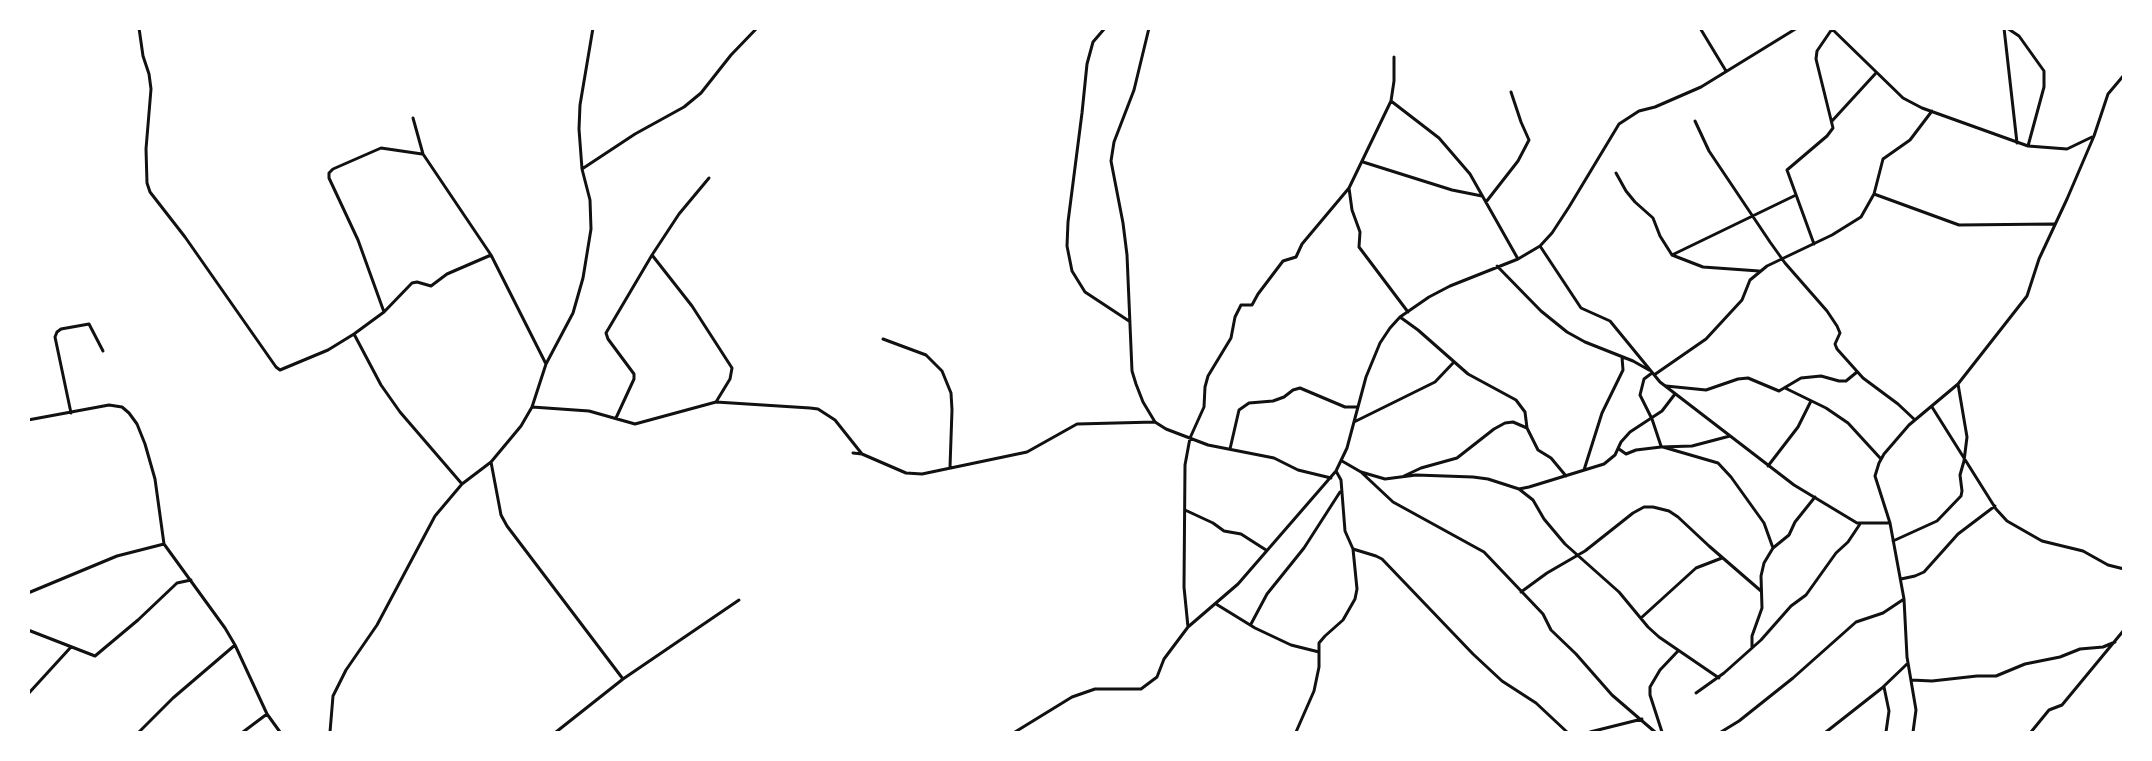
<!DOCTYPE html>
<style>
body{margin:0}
#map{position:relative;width:2152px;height:761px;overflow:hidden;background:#fff;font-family:Manrope,sans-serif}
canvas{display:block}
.frame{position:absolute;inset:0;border:30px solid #fff;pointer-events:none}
</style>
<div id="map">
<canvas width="2152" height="761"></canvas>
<div class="frame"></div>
</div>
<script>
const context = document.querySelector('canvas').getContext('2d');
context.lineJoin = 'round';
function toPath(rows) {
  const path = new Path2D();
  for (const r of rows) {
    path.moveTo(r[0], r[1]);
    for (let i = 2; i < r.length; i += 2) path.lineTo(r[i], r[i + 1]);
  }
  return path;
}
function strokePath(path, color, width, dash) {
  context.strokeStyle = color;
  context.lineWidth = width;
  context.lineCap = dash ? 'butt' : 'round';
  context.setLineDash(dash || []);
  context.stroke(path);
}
strokePath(toPath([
 [139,28,143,56,149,74,151,89,146,149,147,183,150,192,185,237,276,367,280,370,328,350,354,334,384,312,412,283,417,282,431,286,447,274,491,255],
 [1105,28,1093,42,1087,64,1082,113,1068,222,1067,246,1072,271,1085,292,1129,321],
 [1149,28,1134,90,1114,142,1111,161,1123,223,1127,255,1132,371,1136,384,1143,402,1155,422,1166,429,1208,445,1274,458,1298,470,1331,478],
 [1700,28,1726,71],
 [1831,28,1903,98,1922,108,2028,146,2067,149,2092,137],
 [2004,28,2017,143],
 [2007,28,2019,36,2044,71,2044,87,2028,146],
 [1391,101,1439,138,1470,174,1518,259],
 [413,118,423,154,491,255,546,364],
 [1695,121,1709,151,1770,242,1785,263,1827,311,1837,326,1840,333,1835,344,1837,349,1863,378,1898,404,1915,420],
 [1832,121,1876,73],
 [1363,162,1452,190,1482,196],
 [582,169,635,134,684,107,701,93,731,55,757,28],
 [1616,173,1626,191,1635,202,1653,218,1660,236,1672,255,1703,267,1759,271],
 [1349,188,1352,210,1360,232,1359,247,1408,312],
 [1874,194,1959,225,2054,224],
 [1486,202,1518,161,1529,140,1521,122,1511,92],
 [1814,244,1787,170,1827,136,1833,128,1816,59,1817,51,1832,29],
 [1540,246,1581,308,1610,321,1660,382,1794,485,1857,523,1890,523],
 [652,255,692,306,732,368,730,379,716,402],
 [1672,255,1796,195],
 [1497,266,1541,311,1567,332,1585,342,1633,361,1649,370],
 [384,312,358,240,329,178,329,173,333,169,381,148,422,154],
 [1400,317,1418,330,1468,374,1516,400,1525,412,1527,428],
 [354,334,381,385,400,412,462,484],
 [883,339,926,355,942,371,951,393,952,410,950,467],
 [1652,373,1644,379,1640,395,1652,419,1661,446],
 [1654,375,1706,339,1742,300,1750,280,1767,266,1832,235,1861,217,1874,194,1883,159,1910,140,1932,111],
 [1666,386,1706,390,1738,379,1748,378,1779,391,1801,378,1821,376,1839,381,1846,381,1857,372],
 [1785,388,1826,408,1848,423,1881,459],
 [532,407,589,411,635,424,716,402,810,408,818,409,835,420,862,454],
 [1932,407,1996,509,2007,521,2042,541,2083,551,2108,565,2124,569],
 [71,413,55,337,57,332,61,329,89,324,103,351],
 [616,418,634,379,634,374,608,339,606,333,652,255,679,214,709,178],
 [28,420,109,405,122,407,129,413,137,424,145,444,155,479,164,544,225,628,235,645,267,714,280,732],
 [1354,422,1435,382,1454,362],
 [1663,447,1718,463,1731,477,1764,523,1773,548],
 [1230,449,1239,410,1249,403,1273,401,1284,397,1293,390,1300,388,1345,407,1358,407],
 [1619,449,1626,454,1636,450,1661,447,1692,446,1730,436],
 [853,453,862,454,906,473,922,474,1027,452,1077,424,1155,422],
 [1342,461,1361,472,1385,479,1416,475,1473,477,1488,479,1519,489,1529,487,1604,464,1615,455,1621,442,1630,432,1662,411,1675,394],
 [491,462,501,515,507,526,623,679],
 [1768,466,1798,427,1811,401],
 [1584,470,1602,413,1623,370,1622,357],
 [1361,472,1393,502,1484,552,1543,614,1551,630,1576,654,1612,695,1655,732],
 [1404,476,1421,468,1457,458,1494,429,1505,423,1513,422,1527,428,1538,450,1551,458,1566,476],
 [1519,489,1533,500,1544,519,1565,544,1619,592,1648,627,1659,637,1719,678],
 [1185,510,1213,523,1224,531,1241,534,1266,550],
 [1893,541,1937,521,1961,496,1962,491,1960,475,1964,461,1967,437,1958,384],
 [1353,549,1376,556,1382,559,1473,654,1502,681,1536,703,1567,732],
 [1901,579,1915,576,1924,572,1958,534,1995,506],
 [1521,592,1547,573,1585,551,1633,513,1644,507,1653,507,1669,511,1678,517,1709,546,1761,591],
 [28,593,117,556,164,544],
 [1216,604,1255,628,1291,645,1319,652],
 [1641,618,1696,568,1722,558],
 [1251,624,1267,594,1304,548,1340,492],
 [1188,627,1184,587,1185,465,1190,438,1204,407,1205,387,1208,376,1231,338,1235,317,1241,305,1252,305,1258,294,1283,261,1296,257,1302,244,1349,188,1391,101,1394,81,1394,57],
 [28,630,95,656,138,620,177,583,191,580],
 [1752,647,1752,636,1762,608,1761,576,1764,563,1773,548,1789,535,1795,522,1815,497],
 [1911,680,1932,681,1977,676,1996,676,2025,664,2060,657,2080,649,2103,647,2115,642],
 [1884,687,1889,711,1886,732],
 [1696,693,1724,673,1761,640,1791,606,1806,595,1836,553,1848,542,1860,524],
 [28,694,71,647],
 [139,732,173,698,235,645],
 [243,732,267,714],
 [330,732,333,696,346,670,377,625,435,516,462,484,491,462,521,426,532,407,546,364,573,313,583,278,591,229,590,200,582,169,579,129,580,105,593,28],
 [556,732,623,679,739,600],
 [1015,732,1072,697,1095,689,1141,689,1157,677,1164,659,1188,627,1238,584,1336,471,1347,448,1366,377,1380,343,1390,328,1400,317,1429,297,1450,286,1518,259,1540,246,1552,233,1569,207,1619,124,1639,111,1655,107,1701,87,1797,28],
 [1296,732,1314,691,1319,667,1319,643,1325,636,1343,620,1355,599,1357,589,1353,549,1345,531,1341,480,1336,471],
 [1590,732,1642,719],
 [1662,732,1650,695,1650,687,1660,670,1678,651],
 [1721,732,1739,721,1793,678,1856,622,1883,613,1904,599],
 [1826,732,1882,688,1907,664],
 [1913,732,1916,710,1907,657,1904,599,1890,523,1875,476,1879,463,1884,454,1909,425,1958,384,2027,296,2039,259,2067,199,2094,136,2108,94,2124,75],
 [2031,732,2049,710,2062,705,2124,630]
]), '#111', 3);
</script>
